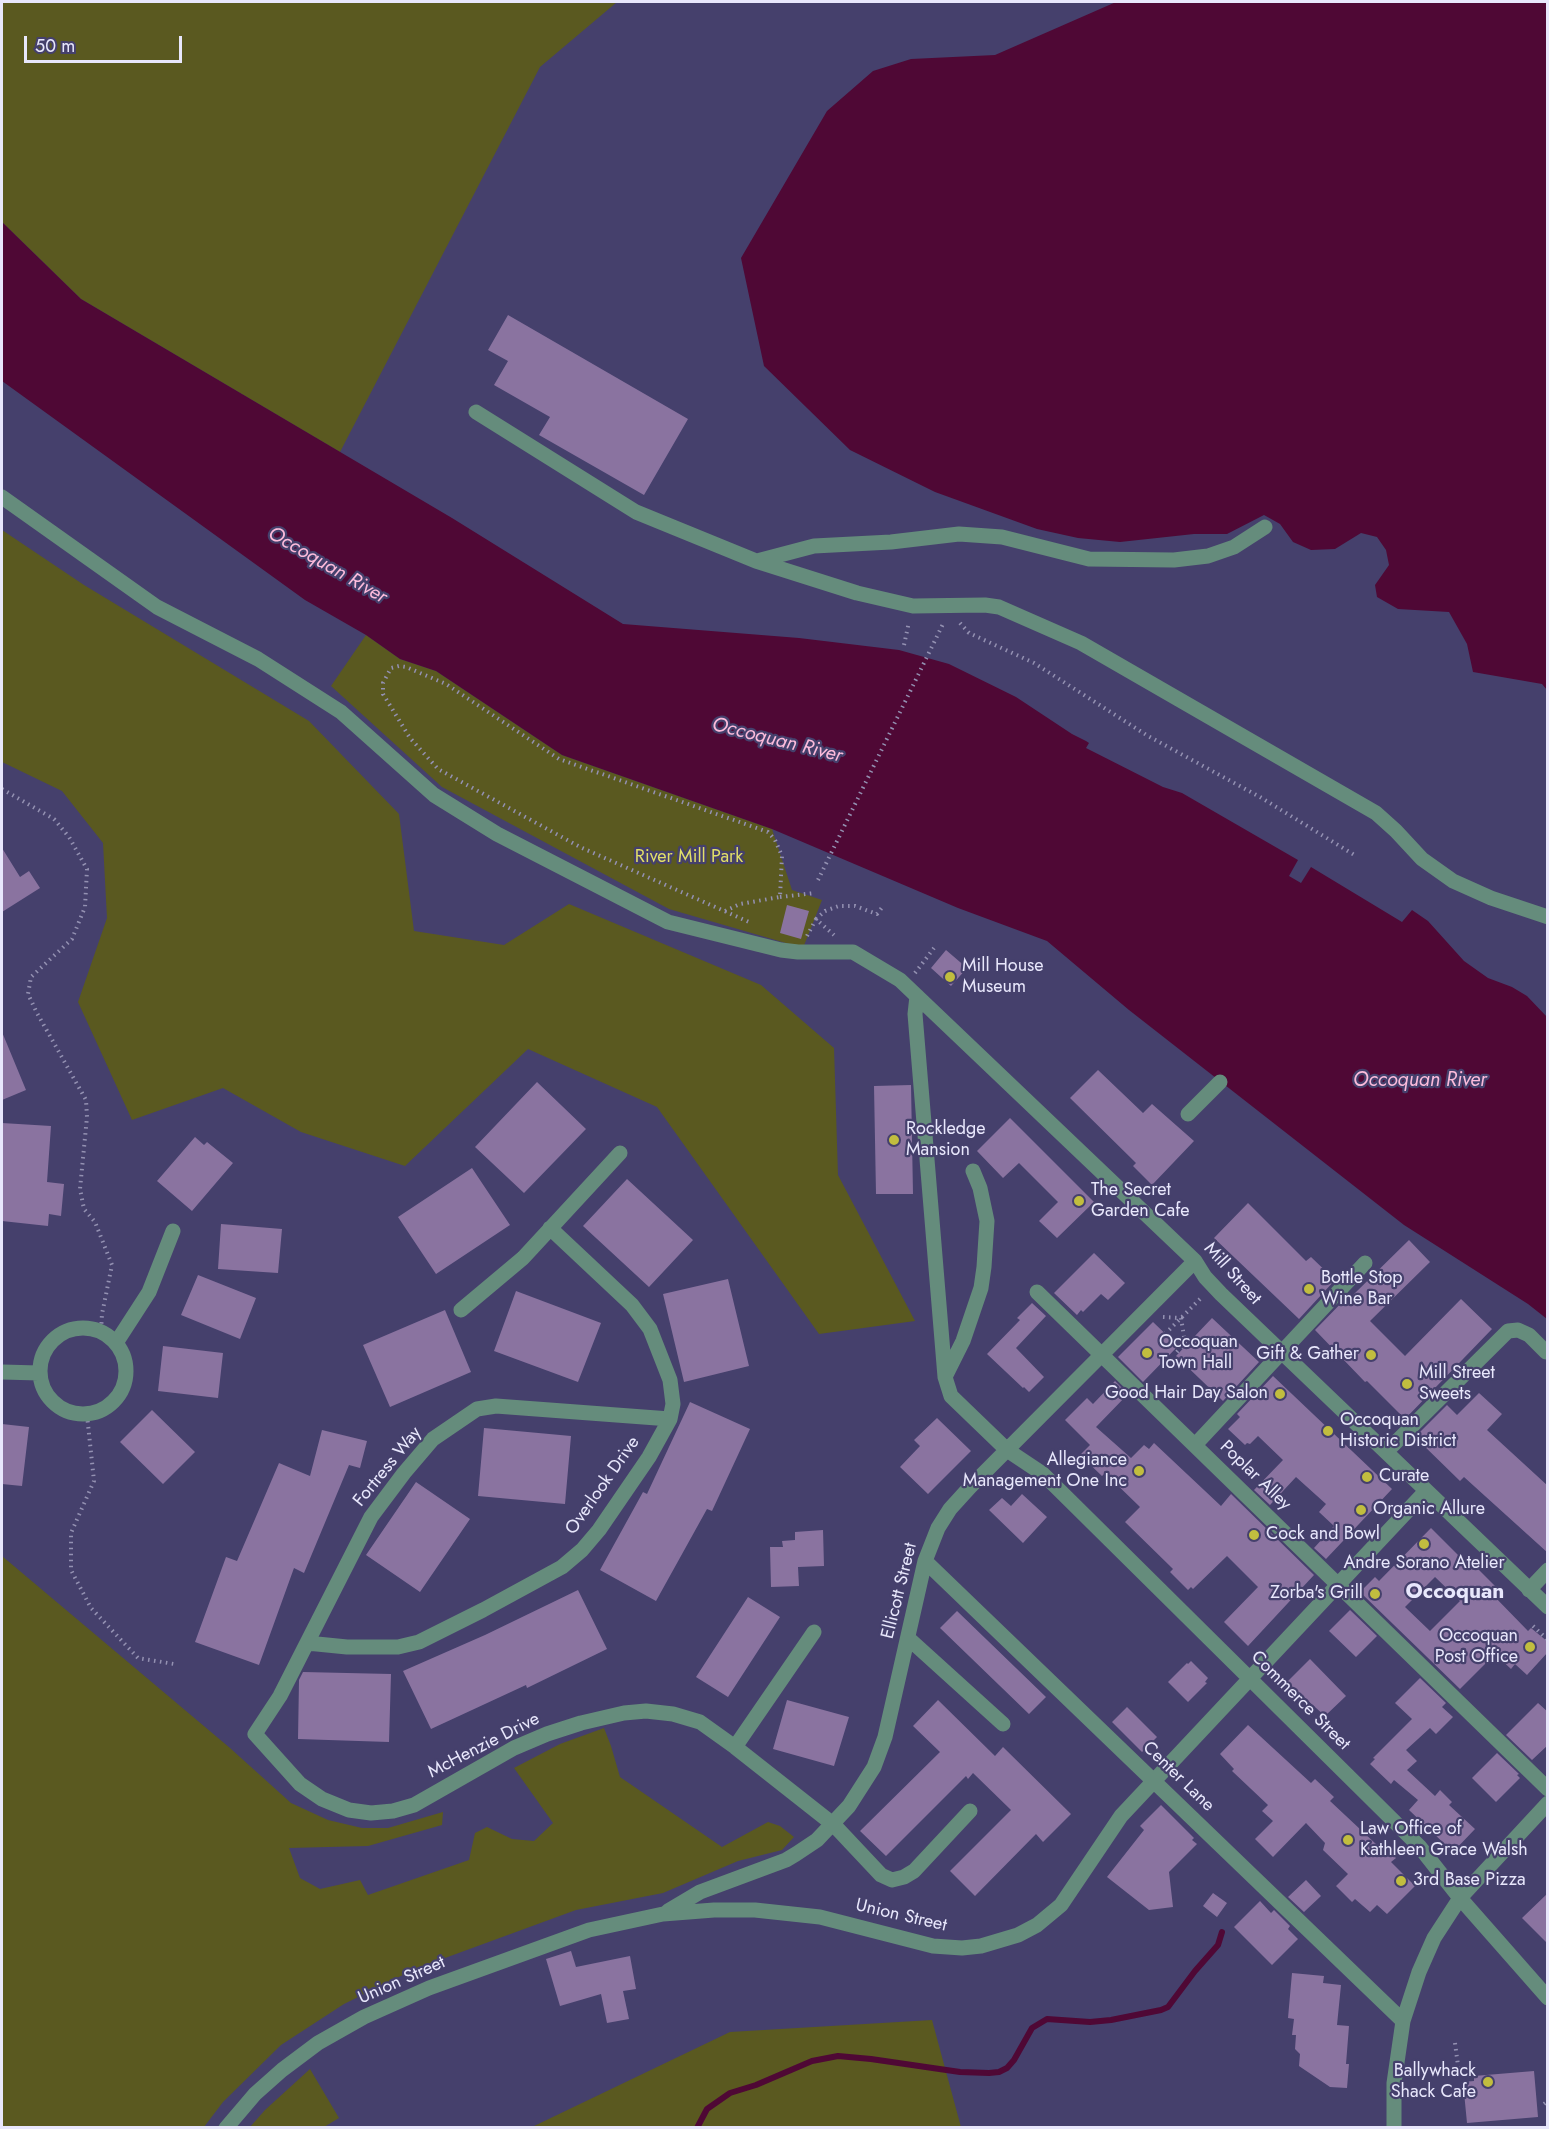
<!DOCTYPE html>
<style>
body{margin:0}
#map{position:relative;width:1549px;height:2129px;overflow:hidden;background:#45406c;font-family:Jost,sans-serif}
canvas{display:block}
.frame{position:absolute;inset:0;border:3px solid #e8e7fc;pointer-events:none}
.scale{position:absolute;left:24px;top:36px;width:158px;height:27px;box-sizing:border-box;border:3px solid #e8e7fc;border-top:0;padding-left:8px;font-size:18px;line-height:21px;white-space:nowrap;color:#e8e7fc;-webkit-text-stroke:4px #45406c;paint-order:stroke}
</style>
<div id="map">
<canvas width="1549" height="2129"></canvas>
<div class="frame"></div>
<div class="scale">50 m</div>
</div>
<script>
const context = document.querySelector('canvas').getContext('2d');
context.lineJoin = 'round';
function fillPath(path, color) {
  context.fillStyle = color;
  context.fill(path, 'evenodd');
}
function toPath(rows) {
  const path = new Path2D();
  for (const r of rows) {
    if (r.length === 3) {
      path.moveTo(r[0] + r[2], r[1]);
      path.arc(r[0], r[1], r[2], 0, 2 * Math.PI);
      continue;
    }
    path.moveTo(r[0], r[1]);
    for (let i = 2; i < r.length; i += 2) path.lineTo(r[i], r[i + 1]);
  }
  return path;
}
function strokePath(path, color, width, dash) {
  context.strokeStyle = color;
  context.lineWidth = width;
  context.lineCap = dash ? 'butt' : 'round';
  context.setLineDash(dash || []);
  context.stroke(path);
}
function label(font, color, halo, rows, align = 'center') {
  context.font = font + ' Jost,sans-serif';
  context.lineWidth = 4.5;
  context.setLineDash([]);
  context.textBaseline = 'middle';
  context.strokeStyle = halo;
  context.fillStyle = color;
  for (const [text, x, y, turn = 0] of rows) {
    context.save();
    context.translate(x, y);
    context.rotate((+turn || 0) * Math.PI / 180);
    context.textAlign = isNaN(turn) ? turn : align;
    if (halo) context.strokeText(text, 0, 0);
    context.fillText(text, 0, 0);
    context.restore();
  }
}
fillPath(toPath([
 [2,2,617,2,540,67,340,452,81,299,2,222],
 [2,530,84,585,309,721,399,814,414,931,504,945,569,904,761,985,834,1048,838,1175,915,1321,819,1334,657,1107,528,1049,405,1166,301,1132,223,1088,132,1120,78,1002,107,918,103,843,62,791,2,762],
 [366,635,400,659,436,671,562,755,772,829,792,890,822,900,803,948,669,909,442,787,331,686],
 [2,1556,230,1748,291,1803,328,1820,362,1828,388,1828,443,1812,442,1825,368,1846,289,1848,300,1878,320,1889,360,1880,368,1895,469,1860,475,1833,487,1827,512,1839,534,1841,553,1823,514,1768,560,1744,604,1728,611,1746,620,1777,722,1847,768,1822,780,1826,794,1837,782,1850,738,1861,663,1893,576,1910,415,1969,344,2004,281,2045,223,2102,204,2127,2,2127],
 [932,2020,961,2127,532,2127,730,2032],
 [310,2069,339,2118,324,2127,250,2127,265,2110]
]), '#5a5920');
fillPath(toPath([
 [1116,2,1547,2,1547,690,1542,684,1473,672,1467,644,1449,612,1398,609,1377,597,1375,585,1389,565,1386,550,1377,537,1361,533,1335,549,1311,550,1293,542,1280,524,1264,515,1227,534,1194,534,1120,542,1078,538,1037,529,935,492,850,450,764,366,741,258,827,111,873,71,911,59,995,55],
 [2,222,81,299,452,518,623,624,799,638,899,650,949,664,1016,697,1072,734,1086,741,1089,743,1086,748,1163,787,1182,793,1298,860,1289,876,1301,883,1311,867,1402,922,1412,910,1428,921,1464,961,1488,978,1512,987,1527,996,1547,1017,1547,1319,1528,1304,1404,1225,1129,1010,1047,941,958,908,772,829,562,755,436,671,400,659,366,635,305,600,2,381]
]), '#4f0835');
strokePath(toPath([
 [697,2128,707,2109,730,2093,756,2085,812,2061,838,2056,871,2059,960,2072,989,2073,999,2072,1007,2068,1014,2060,1032,2028,1047,2019,1090,2022,1111,2020,1161,2010,1168,2007,1195,1971,1218,1945,1222,1932]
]), '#4f0835', 6);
fillPath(toPath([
 [508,315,688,419,644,495,539,435,550,417,494,385,508,361,488,350],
 [2,848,20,877,29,871,40,888,2,912],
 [787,905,809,911,801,939,780,933],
 [946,950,967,968,951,986,931,968],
 [2,1032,26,1090,2,1100],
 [1098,1070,1143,1113,1152,1104,1194,1141,1152,1185,1133,1166,1136,1163,1070,1098],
 [537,1082,586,1129,524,1193,475,1147],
 [911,1085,913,1194,876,1194,874,1086],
 [1010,1118,1094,1202,1057,1238,1039,1221,1058,1202,1019,1163,1003,1178,977,1151],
 [2,1123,51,1126,47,1182,64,1184,61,1216,49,1214,48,1226,2,1221],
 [195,1137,204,1145,207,1142,233,1163,192,1211,157,1181],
 [472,1168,510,1225,436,1274,398,1217],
 [627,1179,693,1240,649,1287,583,1226],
 [1248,1203,1306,1261,1311,1257,1335,1280,1299,1319,1214,1238],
 [221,1224,282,1229,278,1273,218,1269],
 [1409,1240,1430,1262,1370,1321,1405,1356,1461,1299,1492,1329,1405,1419,1367,1381,1365,1382,1315,1330,1350,1294,1352,1296],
 [1094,1253,1125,1283,1108,1300,1101,1294,1083,1312,1081,1310,1077,1315,1054,1293],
 [198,1275,256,1298,240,1339,181,1315],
 [728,1279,749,1366,684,1382,663,1294],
 [516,1291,601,1323,578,1382,494,1351],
 [1032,1303,1046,1316,1016,1348,1044,1377,1029,1392,1024,1387,1023,1388,987,1354,1020,1320,1017,1318],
 [445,1310,471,1372,390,1407,363,1345],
 [1212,1318,1259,1362,1223,1401,1176,1356],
 [1153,1322,1178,1346,1143,1382,1118,1357],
 [163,1346,223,1353,218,1398,158,1391],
 [1273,1376,1392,1489,1326,1559,1314,1548,1334,1526,1319,1512,1326,1504,1296,1477,1270,1505,1254,1490,1283,1460,1258,1436,1250,1444,1247,1443,1245,1445,1228,1429,1240,1417,1237,1414],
 [1115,1381,1128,1394,1096,1427,1131,1458,1144,1445,1149,1449,1154,1443,1221,1506,1231,1494,1314,1575,1248,1646,1224,1622,1258,1587,1227,1556,1193,1589,1191,1587,1188,1590,1170,1572,1173,1569,1171,1567,1125,1522,1140,1507,1105,1473,1102,1476,1080,1455,1090,1445,1065,1420,1087,1398,1093,1404],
 [1479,1393,1502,1414,1487,1430,1548,1486,1548,1553,1464,1477,1460,1481,1418,1440,1422,1436,1419,1433,1447,1405,1457,1415],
 [690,1402,750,1429,712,1511,707,1509,656,1601,600,1570,643,1492,647,1494],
 [152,1410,195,1452,163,1484,120,1442],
 [937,1418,971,1451,928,1494,900,1467,920,1446,914,1440],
 [2,1424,29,1427,22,1486,2,1484],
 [484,1428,571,1436,565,1504,478,1496],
 [322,1430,367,1441,360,1468,349,1465,304,1573,294,1568,259,1665,195,1642,226,1557,237,1561,279,1463,310,1476],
 [416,1482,470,1519,420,1592,366,1555],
 [1022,1494,1047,1517,1023,1543,989,1510,1002,1498,1011,1506],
 [1431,1528,1473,1570,1476,1567,1497,1588,1491,1593,1528,1631,1531,1628,1548,1642,1548,1652,1527,1675,1515,1664,1511,1669,1495,1654,1460,1689,1360,1592,1375,1577,1379,1581],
 [1435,1577,1460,1601,1430,1631,1405,1607],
 [823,1530,824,1566,798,1567,799,1586,771,1587,770,1547,783,1547,782,1541,795,1540,795,1532],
 [578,1590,607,1649,527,1688,526,1685,431,1729,403,1671,485,1635],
 [748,1597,780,1617,728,1697,696,1677],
 [1350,1610,1377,1636,1356,1657,1329,1631],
 [957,1611,1046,1697,1029,1714,940,1628],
 [1310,1659,1346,1696,1325,1716,1287,1682],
 [1191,1661,1208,1678,1205,1682,1207,1683,1188,1702,1168,1682,1187,1663,1188,1664],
 [303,1672,391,1674,389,1742,298,1739,299,1680],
 [1420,1678,1446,1703,1442,1707,1453,1717,1436,1734,1430,1728,1406,1750,1417,1761,1407,1770,1435,1796,1440,1790,1452,1802,1449,1805,1475,1829,1453,1852,1409,1810,1418,1800,1394,1780,1391,1784,1370,1764,1375,1759,1373,1758,1412,1719,1395,1703],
 [787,1700,849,1717,834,1766,773,1749],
 [938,1700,995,1756,1003,1747,1071,1814,1043,1842,1036,1834,975,1896,950,1871,1011,1810,973,1773,968,1779,966,1776,886,1856,860,1831,940,1752,913,1726],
 [1538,1703,1548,1712,1548,1745,1532,1760,1506,1735],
 [1127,1707,1157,1737,1142,1752,1112,1722],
 [1248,1725,1311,1783,1315,1779,1334,1797,1330,1801,1377,1845,1380,1842,1396,1858,1391,1862,1415,1886,1387,1914,1377,1905,1370,1912,1355,1899,1352,1902,1336,1886,1348,1874,1323,1850,1325,1843,1306,1823,1273,1857,1255,1839,1273,1821,1262,1811,1268,1805,1232,1771,1234,1769,1220,1754],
 [1497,1753,1519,1774,1517,1775,1520,1778,1496,1802,1472,1778],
 [1161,1805,1194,1838,1192,1840,1197,1844,1169,1872,1173,1907,1149,1910,1107,1877,1144,1830,1140,1826],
 [1306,1880,1321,1896,1304,1912,1288,1897],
 [1213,1893,1227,1903,1217,1917,1203,1906],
 [1548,1893,1548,1944,1522,1918],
 [1260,1901,1271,1913,1274,1910,1290,1926,1288,1929,1298,1939,1272,1965,1234,1927],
 [571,1951,576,1967,630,1956,636,1989,623,1991,629,2019,607,2023,601,1994,560,2006,546,1959],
 [1292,1973,1324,1976,1323,1983,1341,1985,1337,2025,1349,2026,1346,2064,1349,2064,1347,2088,1330,2087,1299,2066,1300,2054,1295,2049,1296,2035,1292,2035,1294,2019,1288,2018],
 [1534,2071,1538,2117,1467,2123,1463,2082,1474,2081,1474,2076]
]), '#8a73a0');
strokePath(toPath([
 [960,623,969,633,1034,663,1148,736,1260,797,1356,856],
 [904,645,909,622],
 [2,789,54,819,69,837,87,869,85,907,72,939,31,977,28,994,37,1013,86,1100,87,1117,80,1189,84,1209,95,1222,112,1265,102,1314,101,1331],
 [818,880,943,624],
 [780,897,815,893],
 [725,911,740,904,780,897,782,856,775,840,768,832,559,759,446,684,406,667,399,666,391,668,383,683,383,694,410,738,438,769,580,847,749,922],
 [816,919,825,911,839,906,855,906,877,914,884,905],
 [807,936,816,919,834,935],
 [915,973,934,948],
 [1163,1317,1181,1318,1185,1343,1175,1354],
 [1165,1334,1201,1298],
 [87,1415,94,1481,71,1533,71,1570,91,1608,138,1658,174,1664],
 [1533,1626,1548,1640],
 [1455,2043,1459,2073],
 [1544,2104,1548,2101]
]), '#9491b2', 4, [1.5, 4.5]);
strokePath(toPath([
 [476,412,636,512,756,561,857,593,913,606,985,605,999,607,1081,643,1376,813,1396,831,1422,859,1453,881,1491,898,1548,917],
 [2,497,157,607,258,659,341,712,434,795,497,834,668,922,781,950,798,952,853,952,900,980,1195,1261,1205,1277,1221,1294,1548,1607],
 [757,561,814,546,891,542,959,534,1002,537,1089,559,1174,560,1208,556,1234,547,1265,527],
 [917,996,915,1014,945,1377,951,1396,1007,1450,1043,1474,1419,1846,1460,1898,1548,1998],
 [1188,1114,1220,1082],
 [1037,1292,1548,1789],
 [461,1310,523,1258,620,1153],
 [83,1371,43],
 [116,1343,149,1292,173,1231],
 [2,1372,39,1373],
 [945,1377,963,1341,981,1288,984,1267,987,1221,980,1188,973,1171],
 [670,1419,496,1406,477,1409,433,1439,404,1473,371,1517,280,1696,255,1734,300,1784,322,1799,349,1810,371,1813,393,1811,414,1805,514,1748,547,1734,581,1723,624,1713,646,1711,673,1714,700,1722,735,1747,834,1825,881,1875,892,1880,904,1877,914,1871,970,1811],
 [1195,1445,1365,1263],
 [1386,1452,1508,1331,1518,1330,1529,1335,1546,1352],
 [925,1561,1403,2021],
 [1529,1590,1548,1570],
 [908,1638,1003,1724],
 [307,1643,347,1647,398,1647,419,1642,483,1610,562,1567,582,1550,599,1530,649,1457,670,1419,673,1404,670,1380,650,1329,632,1305,550,1228],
 [735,1747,814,1632],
 [668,1911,700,1892,786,1860,796,1854,817,1840,849,1806,874,1767,885,1737,925,1561,938,1528,950,1509,970,1487,1195,1261],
 [226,2128,255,2094,282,2070,318,2043,364,2017,429,1988,589,1930,663,1914,714,1910,755,1910,820,1917,933,1946,962,1948,981,1946,1018,1935,1037,1925,1061,1905,1121,1816,1426,1491],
 [1394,2128,1394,2083,1403,2021,1419,1972,1434,1938,1460,1898,1548,1803]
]), '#658c7c', 15);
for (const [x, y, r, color] of [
 [950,977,6,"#c1bd3f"],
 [894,1140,6,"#c1bd3f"],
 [1079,1201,6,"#c1bd3f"],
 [1309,1289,6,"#c1bd3f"],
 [1147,1353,6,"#c1bd3f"],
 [1371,1355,6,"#c1bd3f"],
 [1407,1384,6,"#c1bd3f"],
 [1280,1394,6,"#c1bd3f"],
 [1328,1431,6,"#c1bd3f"],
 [1139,1471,6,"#c1bd3f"],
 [1367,1477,6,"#c1bd3f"],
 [1361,1510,6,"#c1bd3f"],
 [1254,1535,6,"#c1bd3f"],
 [1424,1544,6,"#c1bd3f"],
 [1375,1594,6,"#c1bd3f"],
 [1530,1647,6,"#c1bd3f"],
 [1348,1840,6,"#c1bd3f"],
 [1401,1881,6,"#c1bd3f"],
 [1488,2082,6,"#c1bd3f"]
]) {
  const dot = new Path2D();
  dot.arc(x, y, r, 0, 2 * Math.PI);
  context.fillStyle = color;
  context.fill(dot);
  strokePath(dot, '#45406c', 2);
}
label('18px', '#e2df68', '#45406c', [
 ["River Mill Park",689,858]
]);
label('18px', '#e8e7fc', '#45406c', [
 ["Mill House",962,967],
 ["Museum",962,988],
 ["Rockledge",906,1130],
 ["Mansion",906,1151],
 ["The Secret",1091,1191],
 ["Garden Cafe",1091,1212],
 ["Bottle Stop",1321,1279],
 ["Wine Bar",1321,1300],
 ["Occoquan",1159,1343],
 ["Town Hall",1159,1364],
 ["Gift & Gather",1359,1355,"right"],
 ["Mill Street",1419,1374],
 ["Sweets",1419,1395],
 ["Good Hair Day Salon",1268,1394,"right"],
 ["Occoquan",1340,1421],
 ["Historic District",1340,1442],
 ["Allegiance",1127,1461,"right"],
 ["Management One Inc",1127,1482,"right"],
 ["Curate",1379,1477],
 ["Organic Allure",1373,1510],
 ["Cock and Bowl",1266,1535],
 ["Andre Sorano Atelier",1424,1564,"center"],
 ["Zorba's Grill",1363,1594,"right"],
 ["Occoquan",1518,1637,"right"],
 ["Post Office",1518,1658,"right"],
 ["Law Office of",1360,1830],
 ["Kathleen Grace Walsh",1360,1851],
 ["3rd Base Pizza",1413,1881],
 ["Ballywhack",1476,2072,"right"],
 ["Shack Cafe",1476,2093,"right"]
], 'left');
label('18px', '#e8e7fc', '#45406c', [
 ["Mill Street",1232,1274,48],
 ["Fortress Way",388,1467,-51],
 ["Poplar Alley",1255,1476,44],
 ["Overlook Drive",603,1486,-55],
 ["Ellicott Street",900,1591,-76],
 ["Commerce Street",1300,1701,45],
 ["McHenzie Drive",484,1746,-27],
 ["Center Lane",1178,1777,44],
 ["Union Street",901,1916,13],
 ["Union Street",402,1981,-24]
]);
label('italic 20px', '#fcbbdb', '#45406c', [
 ["Occoquan River",327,566,30],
 ["Occoquan River",777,741,14],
 ["Occoquan River",1420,1081]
]);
label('bold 21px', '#e8e7fc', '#45406c', [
 ["Occoquan",1455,1593]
]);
</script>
